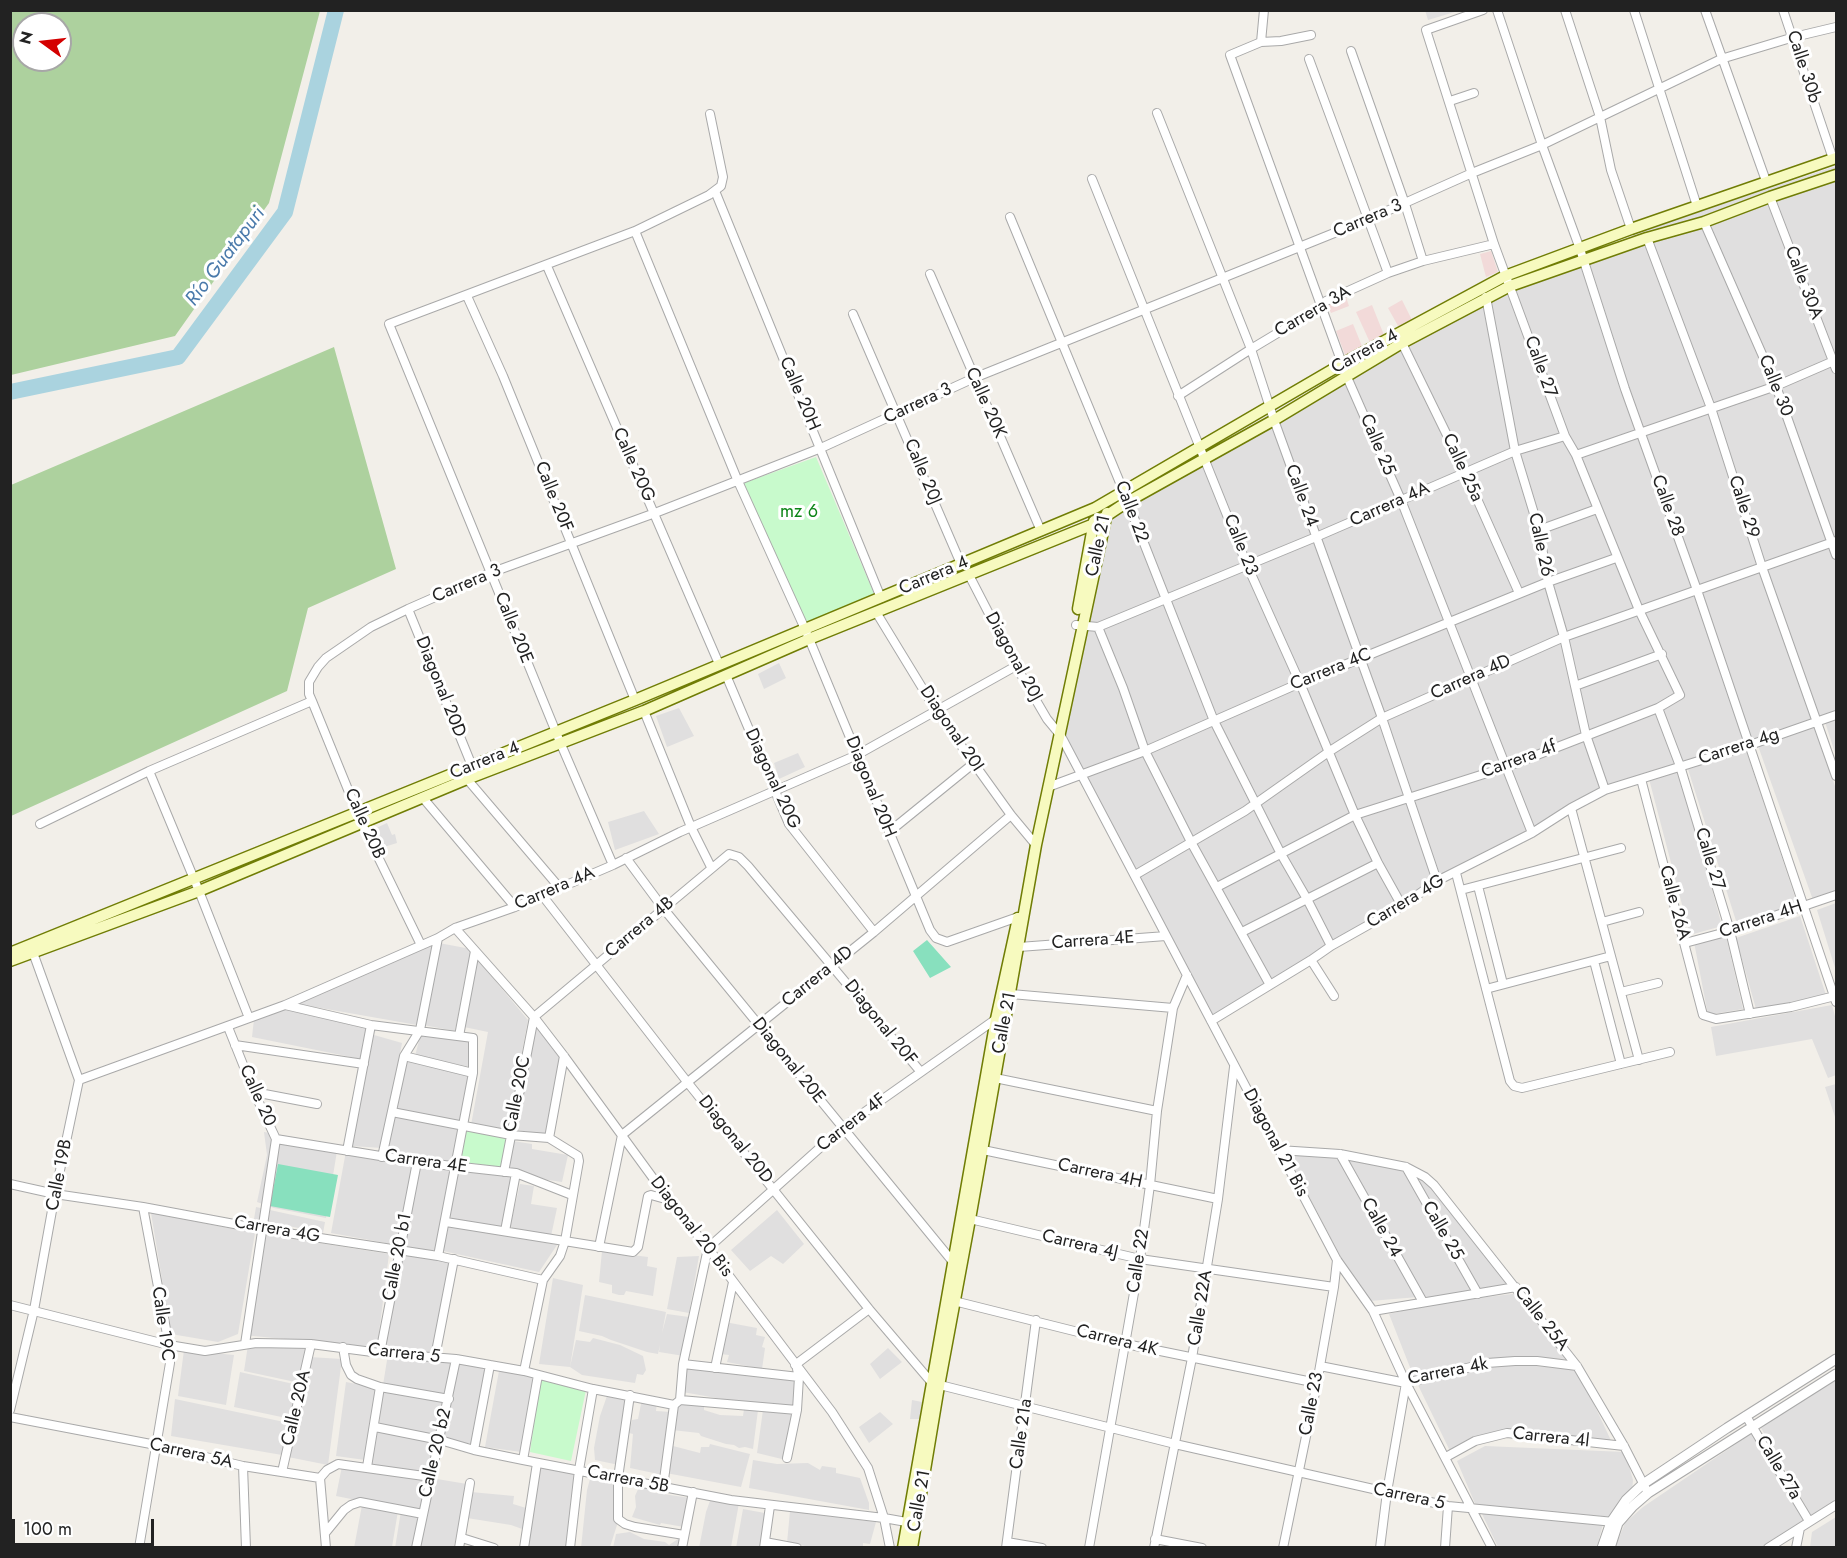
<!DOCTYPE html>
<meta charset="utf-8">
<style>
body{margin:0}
#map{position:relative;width:1847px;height:1558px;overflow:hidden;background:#f2efe9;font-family:Jost,sans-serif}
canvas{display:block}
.frame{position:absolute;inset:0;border:12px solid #222;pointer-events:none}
.north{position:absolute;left:12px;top:12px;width:60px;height:60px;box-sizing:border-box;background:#fff;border:2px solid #a7a7a7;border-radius:50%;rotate:285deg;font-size:16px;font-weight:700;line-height:24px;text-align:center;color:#222}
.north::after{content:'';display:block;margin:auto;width:21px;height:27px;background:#d40000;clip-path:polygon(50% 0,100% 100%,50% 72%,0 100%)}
.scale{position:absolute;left:12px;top:1519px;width:142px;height:27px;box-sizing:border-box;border:3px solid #222;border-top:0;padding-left:8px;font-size:18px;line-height:21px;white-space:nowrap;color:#222;-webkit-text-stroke:4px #fff;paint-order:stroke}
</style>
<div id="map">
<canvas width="1847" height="1558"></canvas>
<div class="frame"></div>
<div class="north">N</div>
<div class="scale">100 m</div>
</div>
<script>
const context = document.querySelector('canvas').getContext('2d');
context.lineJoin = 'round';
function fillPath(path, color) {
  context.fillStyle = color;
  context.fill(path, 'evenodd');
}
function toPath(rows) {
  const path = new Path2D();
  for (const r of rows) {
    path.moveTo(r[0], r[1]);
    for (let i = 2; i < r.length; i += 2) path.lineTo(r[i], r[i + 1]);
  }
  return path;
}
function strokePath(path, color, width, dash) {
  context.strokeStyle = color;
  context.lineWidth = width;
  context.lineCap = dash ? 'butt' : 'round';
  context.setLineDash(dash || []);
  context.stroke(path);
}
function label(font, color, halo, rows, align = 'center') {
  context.font = font + ' Jost,sans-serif';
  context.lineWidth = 6;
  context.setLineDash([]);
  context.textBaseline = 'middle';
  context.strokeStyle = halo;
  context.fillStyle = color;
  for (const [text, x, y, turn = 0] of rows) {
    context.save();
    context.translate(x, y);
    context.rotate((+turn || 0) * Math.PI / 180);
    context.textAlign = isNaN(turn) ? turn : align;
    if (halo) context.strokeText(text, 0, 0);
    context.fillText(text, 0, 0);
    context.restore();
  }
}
fillPath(toPath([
 [1425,10,1458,10,1458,11,1428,20],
 [1836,166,1836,716,1813,724,1836,789,1836,892,1813,900,1757,743,1605,791,1206,1018,1126,865,1059,744,1107,509,1517,280,1669,222],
 [779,663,786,678,764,689,758,674],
 [679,708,694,736,667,747,656,716],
 [1836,718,1836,756,1825,722],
 [1745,747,1798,906,1737,924,1687,766],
 [798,753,805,767,779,779,774,763],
 [1679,769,1722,926,1690,935,1649,779],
 [644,811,659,834,615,850,608,822],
 [387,823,392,835,395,834,397,843,384,847,374,829],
 [1836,903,1836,971,1817,910],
 [1800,916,1826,995,1756,1009,1736,938],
 [1726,936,1743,1009,1708,1015,1694,942],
 [433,943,417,1025,298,1004],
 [439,943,471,949,455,1031,423,1025],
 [477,959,528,1020,507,1130,471,1125,488,1032,464,1027],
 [1832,1005,1836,1020,1836,1075,1828,1078,1812,1039,1716,1056,1711,1027],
 [284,1007,368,1026,361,1059,252,1037,254,1019],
 [536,1026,561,1058,545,1134,515,1130],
 [421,1033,469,1040,471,1067,415,1056],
 [374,1035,402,1043,382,1148,351,1146],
 [406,1059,471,1074,461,1122,395,1110],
 [1836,1084,1836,1120,1825,1087],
 [392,1113,460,1127,453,1164,384,1152],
 [264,1132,338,1145,326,1218,274,1208,257,1202,267,1155],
 [513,1141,532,1144,532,1149,568,1155,562,1182,521,1176,508,1169],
 [1310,1150,1340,1159,1418,1297,1370,1301,1348,1271,1288,1156],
 [346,1151,413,1163,397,1245,331,1233],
 [1347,1160,1377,1163,1406,1170,1474,1290,1423,1299],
 [418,1164,454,1168,437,1251,401,1246],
 [457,1169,512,1177,502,1227,450,1220],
 [1423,1178,1438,1190,1467,1220,1514,1284,1477,1290,1417,1183],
 [520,1184,534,1186,531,1204,557,1208,551,1236,526,1232,525,1230,510,1227],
 [256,1207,325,1222,323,1233,254,1219],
 [777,1210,804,1244,783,1264,771,1256,750,1271,731,1250],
 [151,1213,255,1233,238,1334,218,1342,171,1334],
 [449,1225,557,1245,539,1272,443,1251],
 [261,1234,389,1254,377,1348,243,1335],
 [602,1251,648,1257,647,1266,657,1268,653,1296,626,1291,624,1295,619,1295,612,1293,612,1285,599,1282],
 [399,1255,451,1261,433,1353,385,1349],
 [699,1256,689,1313,667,1309,677,1257],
 [553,1278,583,1285,570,1367,539,1364],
 [1520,1293,1547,1325,1566,1359,1515,1358,1415,1380,1389,1314,1430,1304],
 [585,1295,666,1312,662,1333,667,1314,689,1317,684,1356,659,1352,660,1345,658,1354,647,1352,611,1340,602,1336,579,1331],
 [725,1322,757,1328,756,1335,765,1337,762,1347,765,1348,762,1369,727,1362,729,1355,720,1354],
 [593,1338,620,1345,643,1356,646,1370,643,1375,637,1374,635,1383,582,1375,570,1367,576,1340,590,1342],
 [248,1345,308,1346,300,1383,244,1371],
 [888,1348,902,1362,880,1379,870,1364],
 [184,1350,234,1355,226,1405,178,1396],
 [388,1354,454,1363,446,1397,383,1385],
 [309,1357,342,1359,328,1465,288,1457],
 [457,1362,487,1368,474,1444,441,1440],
 [682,1364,764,1376,764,1378,796,1380,794,1409,750,1404,677,1391],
 [1516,1364,1578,1370,1614,1447,1503,1435,1450,1451,1418,1385,1444,1375,1486,1367],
 [499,1371,534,1376,521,1452,485,1447],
 [240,1372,298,1385,291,1419,234,1407],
 [1836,1377,1836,1502,1812,1517,1761,1428],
 [346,1382,378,1388,365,1460,336,1456],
 [383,1389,446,1401,438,1437,379,1426],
 [608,1393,629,1396,619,1465,595,1460,594,1448,600,1416],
 [175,1399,289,1423,282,1455,171,1436],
 [642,1399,657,1402,656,1411,671,1412,663,1475,630,1468,633,1434,629,1433,632,1420,638,1419],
 [912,1400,922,1402,920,1419,910,1419],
 [678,1402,684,1405,687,1403,704,1405,704,1410,720,1415,743,1416,744,1409,758,1410,753,1449,745,1447,739,1448,734,1445,726,1444,701,1436,699,1433,672,1430],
 [763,1410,794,1413,786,1460,757,1453],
 [880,1412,893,1424,869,1443,859,1427],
 [378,1430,437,1441,429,1473,370,1464],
 [1752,1433,1806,1521,1767,1547,1615,1548,1625,1523,1643,1507],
 [710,1444,750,1454,741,1487,666,1473,673,1446,700,1453,701,1447,709,1447],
 [1485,1446,1625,1452,1633,1480,1632,1492,1614,1517,1476,1506,1457,1461],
 [753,1460,777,1464,808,1463,820,1470,822,1466,836,1468,836,1473,860,1478,869,1503,869,1510,749,1488],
 [342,1466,429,1478,422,1513,336,1496],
 [539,1468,577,1473,567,1547,526,1548],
 [431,1478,467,1484,454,1547,418,1548],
 [590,1479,623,1486,617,1525,610,1547,581,1548,587,1490],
 [639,1487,649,1488,650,1492,690,1498,684,1527,661,1523,660,1525,632,1517,636,1507,635,1496],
 [471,1492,514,1496,513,1504,526,1508,525,1530,511,1525,467,1518],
 [711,1498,739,1503,731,1547,699,1548,706,1512],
 [362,1505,398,1511,392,1547,354,1548],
 [743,1509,770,1514,765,1547,736,1548],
 [401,1511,421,1515,415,1547,395,1548],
 [790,1511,876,1522,870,1544,863,1543,863,1547,811,1547,787,1543],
 [1481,1512,1603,1524,1597,1547,1498,1547],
 [1836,1517,1836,1547,1810,1547,1812,1532],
 [630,1532,644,1539,665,1542,669,1545,684,1535,681,1547,613,1548,616,1534]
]), '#e0dfdf');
fillPath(toPath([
 [1491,251,1498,272,1486,277,1480,254],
 [1345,294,1349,306,1331,313,1326,302],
 [1402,300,1415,326,1402,333,1388,308],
 [1372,305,1386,340,1372,347,1356,312],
 [1353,324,1364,351,1347,360,1336,331]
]), '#f2dad9');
fillPath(toPath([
 [10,11,320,11,269,203,175,336,11,375],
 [24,24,60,24,60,60,24,60],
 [334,347,396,569,308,608,287,691,11,816,11,485]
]), '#add19e');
fillPath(toPath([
 [816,457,875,596,805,623,744,483],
 [466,1129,507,1137,501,1167,461,1162],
 [540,1379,586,1390,571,1461,530,1452]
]), '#c8facc');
fillPath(toPath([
 [927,940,951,967,930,978,913,951],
 [278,1164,338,1175,330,1217,270,1206]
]), '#88e0be');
strokePath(toPath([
 [10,392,178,357,285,212,336,10]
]), '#aad3df', 16);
const minor = toPath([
 [1497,10,1542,145,1580,249,1625,389,1697,590,1836,1002],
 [1565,10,1600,117,1611,170,1631,229],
 [1634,10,1697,206],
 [1705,10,1766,181],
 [1783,10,1833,159],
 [1311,35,1281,41,1261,42,1230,55,1347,377,1401,500,1532,833],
 [1261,42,1264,10],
 [1351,51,1405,204,1423,261],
 [1309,59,1388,273],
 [1450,101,1474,93],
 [1157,113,1251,349,1274,420,1382,718,1437,881],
 [1092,179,1247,565,1300,683,1355,815,1378,863,1402,906],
 [715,191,881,598],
 [1770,197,1836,369],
 [1010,217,1123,490,1214,721,1281,854,1307,899,1331,946],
 [1704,222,1776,386,1836,555],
 [635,231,737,479,805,629,930,930,936,938,947,942,1018,917],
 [1647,238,1711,408,1762,567,1836,776],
 [547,266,719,664],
 [930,274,1041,531],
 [467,296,503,376,635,700],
 [1486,297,1515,451,1539,530,1548,582,1564,637,1586,735,1605,790],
 [853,314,961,564],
 [1402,343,1465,472,1519,593],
 [1178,396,1251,349,1321,307,1326,301,1388,273,1423,261,1494,244],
 [1576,455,1776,386,1836,360],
 [1539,530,1597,509],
 [969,575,1016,666,1047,719,1061,736,1337,1260,1373,1311,1406,1383,1492,1548],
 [408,609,472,766],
 [876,612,937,712,1011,815,1036,845],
 [1076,625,1098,627,1316,537,1515,451,1565,436],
 [1098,627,1123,688,1145,751,1191,842,1270,985],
 [726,675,789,824,874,932],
 [1575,686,1662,654],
 [312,701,362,824,421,945],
 [1658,708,1680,766,1730,931,1750,1014],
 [644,711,691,827,711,867],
 [149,771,199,891,249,1018],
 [467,779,559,887],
 [1641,779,1703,1015,1716,1019,1791,1007,1835,996],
 [1048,787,1145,751,1300,683,1548,582,1616,558],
 [423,798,515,907],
 [1571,808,1639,1060],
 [40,824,149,771,312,701,309,694,309,682,318,667,326,658,371,627,408,609,490,573,655,513,821,448,974,378,1369,219,1472,173,1542,145,1721,59,1794,37,1836,27],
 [889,832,974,763],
 [626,858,663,908,953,1262],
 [613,865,560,742,389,324,635,231,709,195,721,186,723,177,710,114],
 [1456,873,1510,1081,1514,1086,1522,1088,1670,1052],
 [1135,875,1245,811,1330,751,1382,718,1564,637,1836,541],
 [1478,886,1503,984],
 [1217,887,1355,815,1506,767,1658,708,1680,695,1639,610,1576,455,1565,436,1494,244,1426,30,1483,10],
 [1461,890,1621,848],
 [542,895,688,1083,869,1309,932,1383,1175,1444,1448,1506,1614,1522],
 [1602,922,1639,912],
 [455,928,534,1017,564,1056,669,1200,708,1248,832,1412,868,1468,884,1518,890,1548],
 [1242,932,1378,863],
 [1685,943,1730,931,1836,895],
 [1019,947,1166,936],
 [1311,960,1334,996],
 [1594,961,1621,1064],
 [1486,989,1611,956],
 [1621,992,1658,983],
 [1011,994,1173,1008],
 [285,1005,371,1025,473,1038,473,1073,438,1256],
 [1211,1021,1311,960,1331,946,1402,906,1437,881,1532,833,1571,808,1605,790,1750,745,1836,715],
 [228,1027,254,1092,276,1139,245,1344],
 [459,1036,475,951],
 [235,1045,364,1064],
 [404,1056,473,1073],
 [995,1078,1157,1111],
 [79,1080,285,1005,438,938,455,928,515,907,613,865,680,832,857,755,1016,666],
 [254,1092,317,1104],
 [392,1112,511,1135,549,1138,578,1156,579,1161,565,1241,560,1256,543,1280,524,1371],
 [549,1138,564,1056],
 [276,1139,417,1162,516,1173,572,1195],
 [983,1150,1218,1199],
 [1279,1150,1340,1154,1406,1167,1425,1177,1434,1185,1577,1366,1624,1446,1648,1493],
 [347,1151,371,1025],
 [1340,1154,1423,1302],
 [382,1157,404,1056,420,1030,438,938],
 [1406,1167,1478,1294],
 [504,1172,534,1017,729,854,739,857,748,866,920,1071],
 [10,1184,55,1194,143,1207,261,1229,438,1256,543,1280],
 [970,1219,1140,1259,1334,1287],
 [446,1222,633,1252,638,1247,648,1196,651,1195,669,1200],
 [505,1231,516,1173],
 [599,1247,622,1135,874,932,1011,815],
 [950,1300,1126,1344,1317,1383],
 [10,1305,169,1345,205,1351,256,1343,311,1344,380,1353,456,1359,524,1371,593,1389,674,1405,680,1400,797,1410],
 [1373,1311,1516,1287],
 [343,1347,346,1365,351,1375,357,1379,380,1387,449,1399],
 [380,1353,417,1162],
 [435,1357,454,1259],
 [683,1364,799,1377,797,1369],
 [795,1365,869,1309],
 [1320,1366,1406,1383,1487,1363,1515,1361,1537,1361,1577,1366],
 [715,1368,733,1282],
 [630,1395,618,1478,618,1519,625,1524,635,1527,684,1535],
 [680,1400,683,1364,708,1248,842,1128,996,1019],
 [10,1410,34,1310,55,1194,79,1080,31,947],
 [1746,1416,1809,1521],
 [10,1417,156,1445,243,1466,320,1478],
 [375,1427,440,1440,474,1450,523,1460,731,1500,884,1518,912,1523],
 [474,1450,490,1365],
 [1446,1457,1475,1441,1507,1433,1624,1446],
 [787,1458,797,1410,799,1377],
 [523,1460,538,1375],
 [243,1466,246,1548],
 [367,1467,380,1387],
 [282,1472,311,1344],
 [320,1478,327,1470,338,1464,431,1477],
 [320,1478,326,1548],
 [663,1487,674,1405],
 [326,1532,344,1510,351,1505,360,1502,423,1514],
 [462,1538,494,1548],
 [1155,1539,1202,1548],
 [765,1542,797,1548],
 [1007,1542,1042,1548],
 [139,1548,170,1363,169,1345,143,1207],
 [416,1548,456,1359],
 [459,1548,470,1483],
 [524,1548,537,1463],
 [570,1548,579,1470,593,1389],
 [682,1548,693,1492],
 [764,1548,770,1506],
 [1006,1548,1036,1320],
 [1089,1548,1140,1259,1150,1185,1157,1111,1173,1008,1187,975],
 [1154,1548,1192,1358,1218,1199,1234,1067],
 [1283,1548,1317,1383,1334,1287,1337,1260],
 [1380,1548,1387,1492,1406,1383],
 [1445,1548,1448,1506],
 [1768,1548,1836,1505],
 [1796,1548,1800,1528]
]);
const tertiary = toPath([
 [1602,1548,1611,1522,1626,1500,1643,1484,1727,1428,1836,1359],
 [1610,1548,1618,1523,1633,1506,1648,1493,1836,1374]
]);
const secondary = toPath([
 [1078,609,1094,521],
 [10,953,635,700,1095,508,1342,364,1505,276,1631,229,1836,158],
 [10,961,199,891,467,779,644,711,809,639,1094,524,1127,502,1274,420,1402,343,1510,286,1647,238,1704,222,1770,197,1836,175],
 [903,1548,996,1019,1018,918],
 [912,1548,939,1386,970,1219,1036,845,1107,513]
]);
strokePath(minor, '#a9a9a9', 10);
strokePath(tertiary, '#a9a9a9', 11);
strokePath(secondary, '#707d05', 13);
strokePath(minor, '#fff', 8);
strokePath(tertiary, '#fff', 9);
strokePath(secondary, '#f7fabf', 10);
label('18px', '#222', '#fff', [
 ["Calle 30b",1803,67,72],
 ["Carrera 3",1368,219,-23],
 ["Calle 30A",1803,283,69],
 ["Carrera 3A",1313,312,-30],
 ["Carrera 4",1365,352,-29],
 ["Calle 27",1540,367,70],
 ["Calle 30",1775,386,68],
 ["Calle 20H",799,394,67],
 ["Calle 20K",985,403,66],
 ["Carrera 3",918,404,-25],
 ["Calle 25",1377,445,67],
 ["Calle 20G",633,465,66],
 ["Calle 25a",1462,468,65],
 ["Calle 20J",922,472,67],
 ["Calle 24",1301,496,70],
 ["Calle 20F",553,497,68],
 ["Carrera 4A",1390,505,-24],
 ["Calle 28",1667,506,70],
 ["Calle 29",1743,507,72],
 ["Calle 22",1131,512,69],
 ["Calle 23",1240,545,68],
 ["Calle 26",1540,545,78],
 ["Calle 21",1099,546,-78],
 ["Carrera 4",934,576,-23],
 ["Carrera 3",467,584,-23],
 ["Calle 20E",513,628,68],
 ["Diagonal 20J",1013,657,61],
 ["Carrera 4C",1331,670,-22],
 ["Carrera 4D",1471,678,-24],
 ["Diagonal 20D",440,687,68],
 ["Diagonal 20I",951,729,56],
 ["Carrera 4g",1739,747,-18],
 ["Carrera 4f",1519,760,-20],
 ["Carrera 4",485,761,-22],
 ["Diagonal 20G",772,779,65],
 ["Diagonal 20H",870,787,68],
 ["Calle 20B",364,824,66],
 ["Calle 27",1709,859,73],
 ["Carrera 4A",555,889,-23],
 ["Carrera 4G",1406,902,-31],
 ["Calle 26A",1674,903,75],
 ["Carrera 4H",1761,920,-18],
 ["Carrera 4B",640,928,-40],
 ["Carrera 4E",1093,941,-4],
 ["Carrera 4D",818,977,-39],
 ["Diagonal 20F",880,1023,51],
 ["Calle 21",1005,1023,-79],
 ["Diagonal 20E",788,1061,51],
 ["Calle 20C",518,1094,-79],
 ["Calle 20",257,1096,66],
 ["Carrera 4F",852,1123,-38],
 ["Diagonal 20D",735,1140,51],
 ["Diagonal 21 Bis",1275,1143,62],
 ["Carrera 4E",426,1162,8],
 ["Carrera 4H",1100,1174,12],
 ["Calle 19B",60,1175,-79],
 ["Diagonal 20 Bis",691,1227,52],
 ["Calle 24",1381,1228,61],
 ["Carrera 4G",277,1230,10],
 ["Calle 25",1442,1231,60],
 ["Carrera 4J",1080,1245,13],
 ["Calle 20 b1",398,1257,-79],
 ["Calle 22",1139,1261,-81],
 ["Calle 22A",1201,1308,-81],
 ["Calle 25A",1541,1319,52],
 ["Calle 19C",162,1324,82],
 ["Carrera 4K",1117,1341,14],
 ["Carrera 5",404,1354,6],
 ["Carrera 4k",1448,1372,-11],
 ["Calle 23",1312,1404,-79],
 ["Calle 20A",297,1408,-77],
 ["Calle 21a",1022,1434,-82],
 ["Carrera 4l",1551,1438,6],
 ["Calle 20 b2",436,1453,-77],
 ["Carrera 5A",191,1454,13],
 ["Calle 27a",1778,1468,59],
 ["Carrera 5B",628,1480,11],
 ["Carrera 5",1409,1497,12],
 ["Calle 21",920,1501,-80]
]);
label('18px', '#0c8416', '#fff', [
 ["mz 6",799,513]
]);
label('italic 20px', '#4a7aab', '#fff', [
 ["Río Guatapuri",226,257,-53]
]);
</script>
